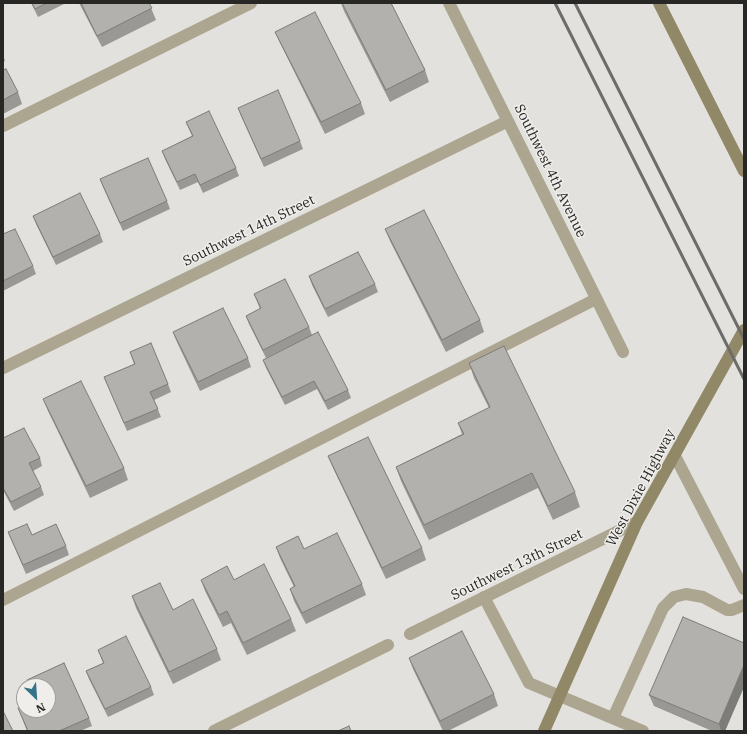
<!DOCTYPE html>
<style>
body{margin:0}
#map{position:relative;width:747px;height:734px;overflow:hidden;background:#e2e1dd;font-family:"IBM Plex Serif",serif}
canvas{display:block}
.frame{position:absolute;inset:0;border:4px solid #272726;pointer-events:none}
.north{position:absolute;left:16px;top:678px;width:40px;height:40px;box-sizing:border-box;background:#efeeea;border:1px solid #9f9e9c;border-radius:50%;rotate:155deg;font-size:11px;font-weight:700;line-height:16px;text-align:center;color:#272726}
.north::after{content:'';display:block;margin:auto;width:14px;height:18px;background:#357488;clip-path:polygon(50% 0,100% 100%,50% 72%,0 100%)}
</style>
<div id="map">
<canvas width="747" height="734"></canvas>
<div class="frame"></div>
<div class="north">N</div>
</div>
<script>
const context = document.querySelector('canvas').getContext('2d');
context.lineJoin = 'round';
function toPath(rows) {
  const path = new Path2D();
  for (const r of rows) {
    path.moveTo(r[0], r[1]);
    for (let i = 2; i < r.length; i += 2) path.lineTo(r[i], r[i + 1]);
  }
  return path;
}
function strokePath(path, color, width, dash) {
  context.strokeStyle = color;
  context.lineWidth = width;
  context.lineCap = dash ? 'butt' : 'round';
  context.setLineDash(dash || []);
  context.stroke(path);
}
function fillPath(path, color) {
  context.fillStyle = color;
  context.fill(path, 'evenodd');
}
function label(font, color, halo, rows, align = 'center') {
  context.font = font + ' "IBM Plex Serif",serif';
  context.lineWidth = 3;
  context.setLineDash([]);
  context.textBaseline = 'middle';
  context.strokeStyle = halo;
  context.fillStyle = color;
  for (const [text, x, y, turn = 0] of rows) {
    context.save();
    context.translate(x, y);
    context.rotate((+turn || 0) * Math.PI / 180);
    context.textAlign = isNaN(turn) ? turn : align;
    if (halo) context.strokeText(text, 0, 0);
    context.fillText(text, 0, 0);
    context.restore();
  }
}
strokePath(toPath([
 [3,126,251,3],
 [484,597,529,683,643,731],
 [3,600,596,299],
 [613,718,663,608,674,597,686,594,703,597,727,610,732,610,744,605]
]), '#aca58f', 12);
strokePath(toPath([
 [449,3,623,352],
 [3,368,508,121],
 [675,456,744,589],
 [410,634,637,522],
 [214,731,388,645]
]), '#aca58f', 12);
strokePath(toPath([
 [659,3,744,171],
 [544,731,637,522,744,330]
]), '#918867', 12);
strokePath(toPath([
 [555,3,744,379],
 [575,3,744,339]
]), '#6d6c6a', 3);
fillPath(toPath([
 [31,3,66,3,38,17],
 [79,3,149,3,156,20,102,47],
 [341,3,391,3,425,70,429,82,390,102,344,11],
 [275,32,361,103,365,114,325,134,280,43],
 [3,55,5,61,3,62],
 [3,70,18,92,22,104,3,114],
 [238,108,300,141,303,149,264,167,241,116],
 [186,122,236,168,239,176,203,193,198,182,180,190,165,159,162,151,192,136],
 [100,179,167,201,170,209,123,231,103,187],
 [33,216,100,234,103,242,56,265,36,224],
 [385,229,480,320,484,332,446,352,390,241],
 [3,234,33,266,36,274,3,291],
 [309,276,375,284,378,292,328,317,312,285],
 [254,294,309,327,312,335,348,390,351,398,328,410,317,389,285,405,266,368,263,360,300,341,266,358,249,324,246,316,260,309],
 [173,332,248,358,251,367,200,391,176,340],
 [130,352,168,384,171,392,154,400,161,417,127,431,104,377,134,364],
 [469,363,575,492,580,507,553,520,538,488,429,540,401,481,396,467,462,434,458,423,489,408,474,378],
 [43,399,124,468,128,480,90,498,48,411],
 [3,438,40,458,42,466,33,471,41,487,44,495,14,511,3,490],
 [328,456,422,548,426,560,386,579,333,468],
 [8,532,32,535,66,546,69,555,26,574],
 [276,547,304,549,362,584,366,595,306,624,294,601,290,589,294,587,280,558],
 [201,580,234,580,291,619,296,631,247,655,231,623,223,627,205,591],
 [132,596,173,610,217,649,221,660,173,684,136,608],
 [744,643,744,687,725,731,712,731,654,706,649,695],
 [98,650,151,687,154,695,108,717,89,679,86,671,103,663],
 [409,658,494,694,498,706,448,731,443,731,413,669],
 [64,663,89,718,92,726,80,731,27,731,18,708,24,705,24,710,48,710,48,686,29,686,27,680]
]), '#999895');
fillPath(toPath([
 [744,665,744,687,725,731,721,731,719,724]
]), '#7d7c79');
const building = toPath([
 [32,3,47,3,35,9,32,3],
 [81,3,149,3,152,8,97,36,81,3],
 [342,3,391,3,425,70,386,90,342,3],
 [315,12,361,103,321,122,275,32,315,12],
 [6,69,18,92,3,100,3,70,6,69],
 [278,90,300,141,261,159,238,108,278,90],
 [209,111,236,168,200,185,195,174,177,182,162,151,193,136,186,122,209,111],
 [148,158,167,201,120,223,100,179,148,158],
 [80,193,100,234,53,257,33,216,80,193],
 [424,210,480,320,442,340,385,229,424,210],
 [15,229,33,266,3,281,3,234,15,229],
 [358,252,375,284,325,309,309,276,358,252],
 [285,279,309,327,263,350,246,316,261,308,254,294,285,279],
 [223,308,248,358,198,382,173,332,223,308],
 [318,332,348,390,325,401,314,381,282,397,263,360,318,332],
 [151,343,168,384,150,392,158,409,124,423,104,377,135,364,130,352,151,343],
 [504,346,575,492,548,506,532,473,424,525,396,467,464,434,458,423,490,407,469,363,504,346],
 [81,381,124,468,86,486,43,399,81,381],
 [24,428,40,458,29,463,41,487,11,502,3,488,3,438,24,428],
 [368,437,422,548,382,568,328,456,368,437],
 [27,524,32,535,56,524,66,546,23,565,8,532,27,524],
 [337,533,362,584,302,613,290,589,295,586,276,547,298,536,304,549,337,533],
 [264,564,291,619,243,643,227,611,219,615,201,580,227,566,234,580,264,564],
 [160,583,173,610,193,599,217,649,169,672,132,596,160,583],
 [683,617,744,643,744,665,719,724,649,695,683,617],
 [462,631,494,694,440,721,409,658,462,631],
 [126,636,151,687,105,709,86,671,104,663,98,650,126,636],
 [64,663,89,718,59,731,28,731,18,708,24,705,24,710,48,710,48,686,30,686,27,680,64,663],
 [3,711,13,731,3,731,3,711],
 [349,726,351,731,338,731,349,726]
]);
fillPath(building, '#b2b1ad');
strokePath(building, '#7d7c79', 1);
label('14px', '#272726', '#efeeea', [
 ["Southwest 4th Avenue",550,171,64],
 ["Southwest 14th Street",249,231,-26],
 ["West Dixie Highway",641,488,-62],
 ["Southwest 13th Street",517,565,-26]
]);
</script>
